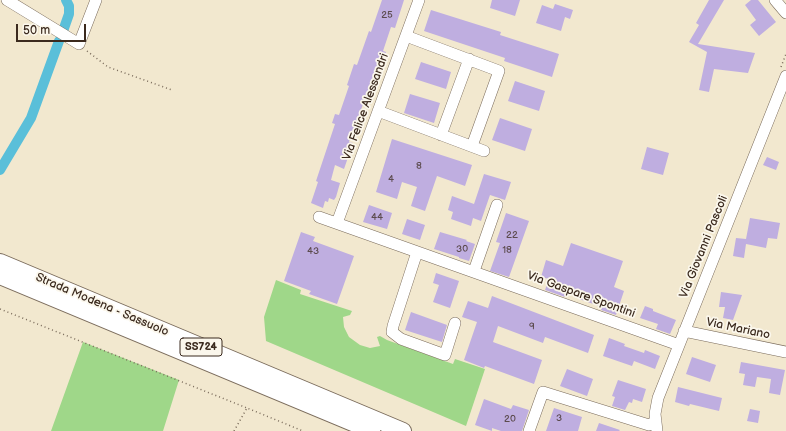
<!DOCTYPE html>
<style>
body{margin:0}
#map{position:relative;width:786px;height:431px;overflow:hidden;background:#f2e8cf;font-family:"Balsamiq Sans",sans-serif}
canvas{display:block}
.scale{position:absolute;left:16px;top:24px;width:70px;height:18px;box-sizing:border-box;border:2px solid #3b2a1e;border-top:0;padding-left:5px;font-size:12px;line-height:14px;white-space:nowrap;color:#3b2a1e;-webkit-text-stroke:3px #fbf7ec;paint-order:stroke}
</style>
<div id="map">
<canvas width="786" height="431"></canvas>
<div class="scale">50 m</div>
</div>
<script>
const context = document.querySelector('canvas').getContext('2d');
context.lineJoin = 'round';
function fillPath(path, color) {
  context.fillStyle = color;
  context.fill(path, 'evenodd');
}
function toPath(rows) {
  const path = new Path2D();
  for (const r of rows) {
    path.moveTo(r[0], r[1]);
    for (let i = 2; i < r.length; i += 2) path.lineTo(r[i], r[i + 1]);
  }
  return path;
}
function strokePath(path, color, width, dash) {
  context.strokeStyle = color;
  context.lineWidth = width;
  context.lineCap = dash ? 'butt' : 'round';
  context.setLineDash(dash || []);
  context.stroke(path);
}
function label(font, color, halo, rows, align = 'center') {
  context.font = font + ' "Balsamiq Sans",sans-serif';
  context.lineWidth = 3.5;
  context.setLineDash([]);
  context.textBaseline = 'middle';
  context.strokeStyle = halo;
  context.fillStyle = color;
  for (const [text, x, y, turn = 0] of rows) {
    context.save();
    context.translate(x, y);
    context.rotate((+turn || 0) * Math.PI / 180);
    context.textAlign = isNaN(turn) ? turn : align;
    if (halo) context.strokeText(text, 0, 0);
    context.fillText(text, 0, 0);
    context.restore();
  }
}
fillPath(toPath([
 [276,280,301,290,300,294,352,311,350,315,343,317,344,327,349,337,360,345,370,348,380,346,377,337,380,336,387,340,453,364,455,359,485,369,466,426,266,341,264,317],
 [83,342,179,380,163,431,51,431]
]), '#9fd789');
strokePath(toPath([
 [63,31,69,14,69,6,66,0],
 [0,170,31,118,59,41]
]), '#5abfd9', 10);
fillPath(toPath([
 [382,0,404,0,395,28,391,27,383,51,386,52,376,78,373,77,362,107,349,142,353,143,344,169,335,165,331,180,340,183,336,197,334,200,329,198,328,202,325,201,323,208,311,203,318,182,316,181,335,124,332,123,335,114,339,115,349,86,347,85,354,64,357,65,369,31,371,32],
 [492,0,520,0,515,16,490,8],
 [709,0,724,0,698,44,755,53,748,73,714,69,709,92,699,90,707,52,689,42,699,25,696,23],
 [751,0,758,0,776,22,759,36,750,25,756,20,745,5],
 [555,4,573,10,570,19,565,17,561,31,536,23,542,5,553,9],
 [431,10,501,32,500,35,559,54,552,77,504,61,505,58,424,31],
 [421,62,451,72,446,89,415,79],
 [515,81,545,91,539,111,508,101],
 [410,94,440,103,434,123,404,113],
 [500,118,532,129,525,151,492,140],
 [392,139,472,165,465,186,437,176,425,211,411,206,417,187,402,182,397,199,376,192],
 [647,147,669,153,663,175,641,169],
 [767,157,779,162,776,170,763,165],
 [484,174,511,182,505,200,490,195,481,221,473,218,471,226,451,219,453,212,448,210,452,196,474,204],
 [369,205,392,213,387,229,363,222],
 [506,213,529,221,509,277,490,271,500,243,496,242],
 [750,218,780,223,777,239,768,238,766,248,746,244,744,258,733,256,736,238,746,239],
 [407,219,425,225,420,240,402,234],
 [301,232,315,237,313,241,354,256,337,304,309,294,311,291,284,281],
 [440,232,467,240,466,241,475,244,469,261,459,258,459,257,434,249],
 [571,243,623,261,614,287,624,291,616,315,601,310,602,307,579,299,582,292,568,288,565,297,545,290,549,279,541,277,546,260,563,266],
 [436,273,459,281,450,308,433,302,439,285,433,283],
 [721,292,742,295,733,320,723,318,725,307,719,307],
 [492,296,594,335,588,353,545,337,543,343,498,326,493,342,542,360,534,384,485,366,484,368,464,360,477,322,462,317,468,301,488,308],
 [645,306,653,309,653,311,676,320,670,334,656,329,658,324,640,318],
 [411,312,447,325,442,342,405,330],
 [609,338,625,344,624,346,644,353,645,350,660,356,655,369,634,361,632,366,603,356],
 [692,357,716,365,710,382,686,374],
 [741,362,785,370,780,395,769,393,771,379,757,377,755,387,743,385,745,374,739,373],
 [567,369,593,379,587,396,560,386],
 [618,380,646,389,642,402,633,399,632,403,629,402,625,410,612,406,615,397,612,396],
 [678,387,722,398,719,411,690,404,689,406,675,402],
 [484,399,511,409,513,405,529,410,522,431,501,431,492,428,492,431,475,425],
 [554,408,582,417,578,431,546,431],
 [750,409,760,411,758,423,747,421],
 [599,423,620,430,619,431,596,431]
]), '#bfaee0');
const minor = toPath([
 [7,0,79,44,96,0],
 [775,0,786,13],
 [406,36,499,71,472,146],
 [378,111,484,151],
 [441,135,469,59],
 [319,217,679,345],
 [337,223,419,0],
 [417,252,393,326,392,332,401,339,445,355,455,323],
 [474,271,497,205],
 [684,331,786,352],
 [529,431,543,392,649,425,656,421],
 [657,431,655,414,658,398,786,76]
]);
const highway = toPath([
 [0,262,403,431],
 [0,276,372,431]
]);
strokePath(minor, '#7b6c5c', 12);
strokePath(highway, '#7b6c5c', 18);
strokePath(toPath([
 [87,51,108,67,172,90],
 [781,67,786,54],
 [0,309,247,408],
 [234,431,247,408,303,431]
]), '#7b6c5c', 1.5, [1, 3]);
strokePath(minor, '#fff', 11);
strokePath(highway, '#fff', 16);
label('10px', '#5c4b4e', null, [
 ["25",387,15],
 ["8",419,166],
 ["4",391,179],
 ["44",377,217],
 ["22",512,235],
 ["30",462,249],
 ["18",507,250],
 ["43",313,251],
 ["9",532,326],
 ["3",559,418],
 ["20",510,419]
]);
for (const [x, y, w] of [
 [201,347,42]
]) {
  const box = new Path2D();
  box.roundRect(x - w / 2, y - 9, w, 18, 3);
  context.fillStyle = '#fbf7ec';
  context.fill(box);
  strokePath(box, '#3b2a1e', 1);
}
label('bold 11px', '#3b2a1e', null, [
 ["SS724",201,347]
]);
label('12px', '#3b2a1e', '#fbf7ec', [
 ["Via Felice Alessandri",366,107,-70],
 ["Via Giovanni Pascoli",704,247,-68],
 ["Via Gaspare Spontini",581,295,20],
 ["Strada Modena - Sassuolo",102,305,23],
 ["Via Mariano",738,329,12]
]);
</script>
